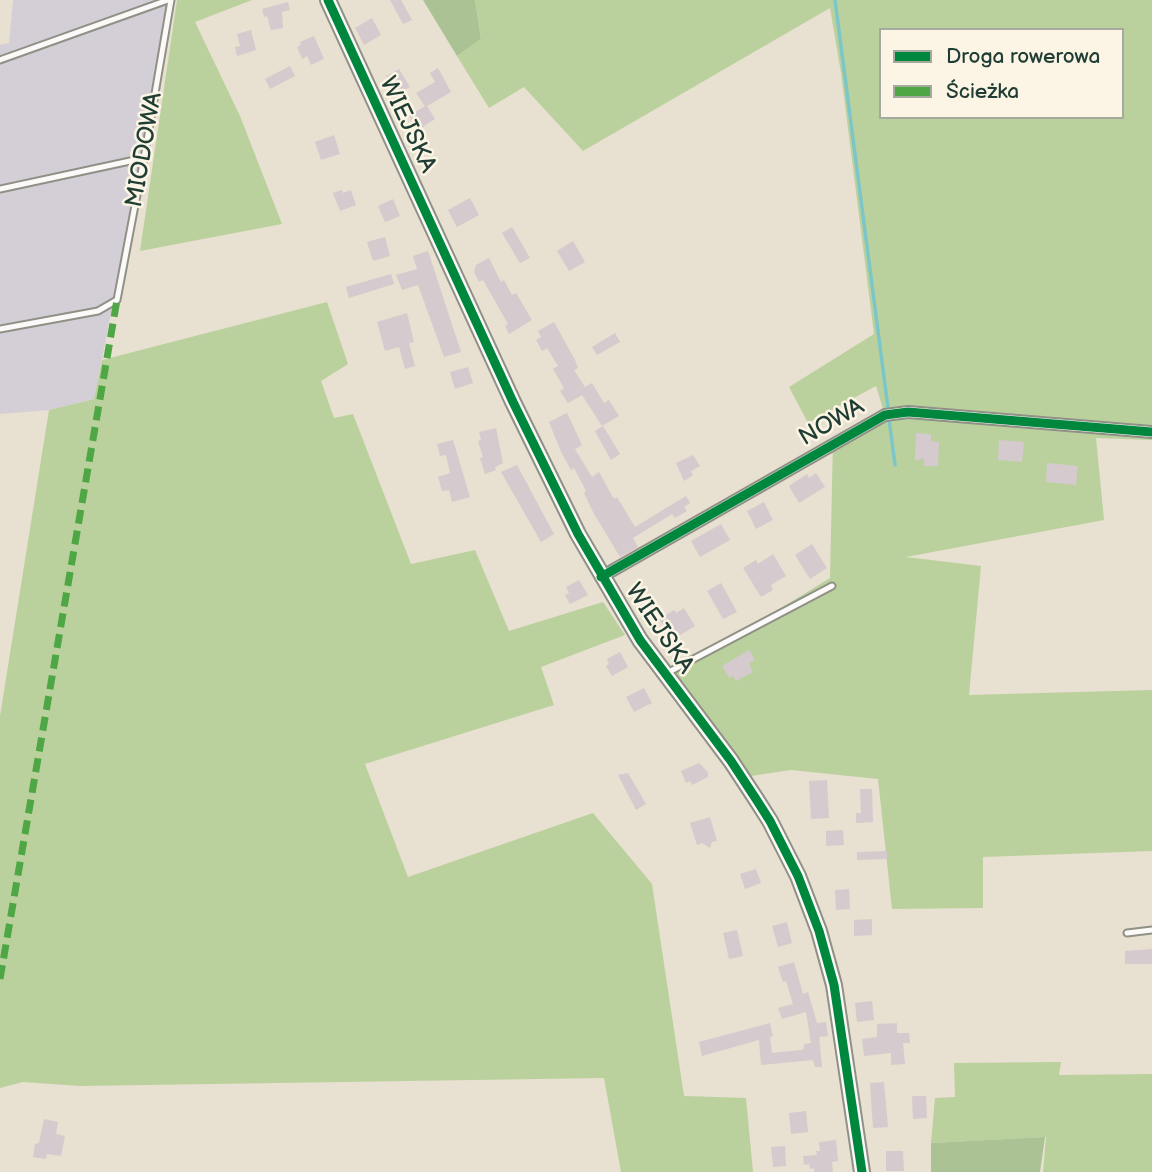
<!DOCTYPE html>
<meta charset="utf-8">
<style>
body{margin:0}
#map{position:relative;width:1152px;height:1172px;overflow:hidden;background:#e8e0d0;font-family:"Balsamiq Sans",sans-serif}
canvas{display:block}
.legend{position:absolute;left:879px;top:28px;width:245px;height:91px;box-sizing:border-box;background:#fcf5e5;border:2px solid #a4ab9e;margin:0;padding:9px 12px;list-style:none;font-size:21px;color:#1f3d34}
.legend li{display:flex;align-items:center;gap:14px;height:35px}
.legend b{width:35px;border:2px solid #a4ab9e}
</style>
<div id="map">
<canvas width="1152" height="1172"></canvas>
<ul class="legend">
<li><b style="height:9px;background:#00873e"></b>Droga rowerowa</li>
<li><b style="height:9px;background:#4fa644"></b>Ścieżka</li>
</ul>
</div>
<script>
const context = document.querySelector('canvas').getContext('2d');
context.lineJoin = 'round';
function fillPath(path, color) {
  context.fillStyle = color;
  context.fill(path, 'evenodd');
}
function toPath(rows) {
  const path = new Path2D();
  for (const r of rows) {
    path.moveTo(r[0], r[1]);
    for (let i = 2; i < r.length; i += 2) path.lineTo(r[i], r[i + 1]);
  }
  return path;
}
function strokePath(path, color, width, dash) {
  context.strokeStyle = color;
  context.lineWidth = width;
  context.lineCap = dash ? 'butt' : 'round';
  context.setLineDash(dash || []);
  context.stroke(path);
}
function label(font, color, halo, rows, align = 'center') {
  context.font = font + ' "Balsamiq Sans",sans-serif';
  context.lineWidth = 5;
  context.setLineDash([]);
  context.textBaseline = 'middle';
  context.strokeStyle = halo;
  context.fillStyle = color;
  for (const [text, x, y, turn = 0] of rows) {
    context.save();
    context.translate(x, y);
    context.rotate((+turn || 0) * Math.PI / 180);
    context.textAlign = isNaN(turn) ? turn : align;
    if (halo) context.strokeText(text, 0, 0);
    context.fillText(text, 0, 0);
    context.restore();
  }
}
fillPath(toPath([
 [13,0,173,0,94,399,49,410,0,414,0,45,9,43]
]), '#d4cfd6');
fillPath(toPath([
 [177,0,252,0,195,22,240,116,282,224,140,251],
 [475,0,1152,0,1152,440,1096,438,1104,520,906,557,981,566,969,695,1152,690,1152,851,983,857,983,908,892,909,878,779,791,770,751,776,696,708,675,673,830,578,833,439,883,409,876,386,808,423,789,387,874,334,841,73,830,8,583,151,524,87,489,108,457,56,481,39],
 [881,30,1122,30,1122,117,881,117],
 [327,302,348,364,321,381,334,418,353,414,411,564,475,550,509,631,603,602,625,635,541,667,554,705,365,764,408,877,593,813,652,884,684,1096,746,1098,753,1172,621,1172,604,1078,80,1086,23,1082,0,1088,0,716,49,410,94,399,102,360],
 [1061,1062,1059,1075,1152,1074,1152,1172,1043,1172,1046,1137,931,1143,935,1098,955,1097,954,1063]
]), '#bbd19d');
fillPath(toPath([
 [423,0,475,0,481,39,457,56],
 [1045,1137,1040,1172,931,1172,931,1143]
]), '#abc295');
strokePath(toPath([
 [835,0,888,408],
 [889,419,895,465]
]), '#7cc6c8', 3.5);
fillPath(toPath([
 [390,0,401,0,412,20,403,24],
 [288,2,290,10,282,12,283,28,271,30,267,16,264,17,262,9],
 [372,18,381,35,364,45,355,28],
 [251,30,256,50,237,56,235,47,240,46,237,34],
 [314,36,324,59,311,65,307,56,302,59,297,47,301,45,300,42],
 [290,66,295,76,270,89,265,79],
 [438,68,451,92,427,106,435,119,418,130,409,116,425,106,416,93,435,82,430,73],
 [399,69,410,87,397,94,386,76],
 [334,135,340,154,321,160,315,142],
 [342,190,343,193,351,190,356,205,340,211,333,193],
 [470,198,479,215,457,227,448,210],
 [393,199,400,216,385,222,378,206],
 [512,227,530,258,520,263,502,233],
 [385,237,390,256,373,261,367,242],
 [573,241,585,262,569,271,557,251],
 [428,251,461,352,444,357,418,285,402,290,396,275,417,269,413,256],
 [489,258,501,282,504,280,512,295,516,293,532,320,509,334,505,326,508,324,483,280,479,282,474,272,476,265],
 [391,274,394,284,349,298,346,287],
 [407,313,414,342,409,343,415,366,405,369,399,347,385,351,377,322],
 [554,322,575,360,578,368,574,370,585,387,592,383,604,403,609,400,619,416,602,426,582,395,568,403,560,391,564,388,553,369,558,366,547,348,542,351,536,340,541,337,538,331],
 [615,333,620,342,597,355,592,347],
 [468,367,473,383,455,389,450,372],
 [567,413,582,445,575,449,592,477,599,472,614,499,617,497,635,527,686,496,690,503,684,507,687,511,675,518,672,514,633,538,638,547,620,557,593,512,584,493,586,491,574,468,571,470,561,452,549,422],
 [603,426,620,454,611,460,595,431],
 [496,428,503,463,495,467,496,470,485,474,480,458,483,457,478,441,481,440,479,432],
 [916,433,931,434,931,441,939,442,938,466,924,466,924,458,915,461],
 [453,440,470,497,452,502,449,490,442,491,438,477,450,473,446,455,440,456,437,444],
 [999,440,1024,442,1022,462,998,460],
 [693,455,700,466,691,471,693,475,684,481,676,463],
 [1047,463,1078,466,1076,485,1046,482],
 [517,465,554,534,541,542,501,472],
 [816,473,825,487,799,503,789,486,807,474,809,478],
 [764,502,773,520,756,529,747,511],
 [721,524,730,540,700,557,691,541],
 [812,544,827,568,810,579,795,555],
 [773,554,786,576,771,585,773,590,761,597,743,568,756,560,758,564],
 [579,580,588,595,570,604,565,595,569,593,566,587],
 [721,583,737,612,723,619,707,591],
 [684,608,695,626,674,639,659,619,674,610,676,613],
 [749,650,755,660,749,663,753,672,736,681,733,676,729,678,722,666],
 [620,652,628,667,612,676,606,666,609,664,607,659],
 [644,688,652,703,634,712,626,697],
 [699,763,708,772,708,777,692,785,690,781,686,783,681,771],
 [628,773,646,804,636,810,618,775],
 [827,780,829,818,811,819,809,781],
 [860,789,872,789,873,822,856,823,856,813,861,813],
 [710,817,717,841,712,842,710,848,702,843,697,845,690,823],
 [843,830,844,845,826,846,826,831],
 [887,851,887,859,857,860,857,852],
 [756,869,761,883,745,889,740,874],
 [849,889,850,909,836,910,835,890],
 [872,919,872,935,854,936,854,920],
 [787,922,792,943,778,947,772,926],
 [737,930,743,956,729,959,723,933],
 [1152,949,1152,964,1125,964,1125,951],
 [794,962,803,994,808,992,817,1023,826,1022,828,1036,819,1037,822,1067,815,1067,813,1060,761,1065,759,1040,702,1056,699,1042,770,1023,773,1036,770,1037,772,1053,801,1050,804,1049,804,1044,811,1043,806,1012,782,1019,778,1008,793,1004,786,981,783,982,778,967],
 [872,1001,874,1020,857,1022,855,1003],
 [897,1023,897,1033,909,1033,910,1043,903,1043,905,1064,891,1065,891,1053,864,1056,862,1039,877,1037,877,1024],
 [884,1082,888,1127,873,1128,870,1083],
 [912,1096,926,1096,927,1118,913,1119],
 [806,1111,808,1132,791,1134,789,1113],
 [44,1119,58,1122,56,1134,65,1136,61,1156,47,1154,46,1159,33,1157,35,1144,39,1143],
 [836,1140,838,1161,832,1162,833,1172,814,1172,814,1168,810,1169,809,1164,804,1165,803,1156,817,1155,816,1151,820,1151,819,1142],
 [785,1146,786,1166,773,1167,771,1147],
 [886,1151,903,1151,904,1171,886,1171]
]), '#d5cacd');
const service = toPath([
 [0,60,168,0],
 [0,189,144,158],
 [0,329,98,311,117,300,144,158,171,0],
 [667,673,832,586],
 [1127,933,1152,930]
]);
const minor = toPath([
 [601,577,885,415,908,412,1152,432]
]);
const tertiary = toPath([
 [328,0,513,402,578,534,640,640,731,761,756,799,770,821,798,876,819,931,834,985,862,1172]
]);
strokePath(service, '#8f9086', 9);
strokePath(minor, '#8f9086', 14);
strokePath(tertiary, '#8f9086', 18);
strokePath(service, '#fcfaf8', 5);
strokePath(minor, '#fcfaf8', 10);
strokePath(tertiary, '#fcfaf8', 14);
strokePath(toPath([
 [0,979,117,300]
]), '#4fa644', 7, [14, 7]);
strokePath(toPath([
 [328,0,513,402,578,534,640,640,731,761,756,799,770,821,798,876,819,931,834,985,862,1172],
 [601,577,885,415,908,412,1152,432]
]), '#00873e', 9);
label('24px', '#1f3d34', '#fcf5e5', [
 ["WIEJSKA",407,125,65],
 ["MIODOWA",145,150,-80],
 ["NOWA",832,423,-30],
 ["WIEJSKA",659,629,56]
]);
</script>
